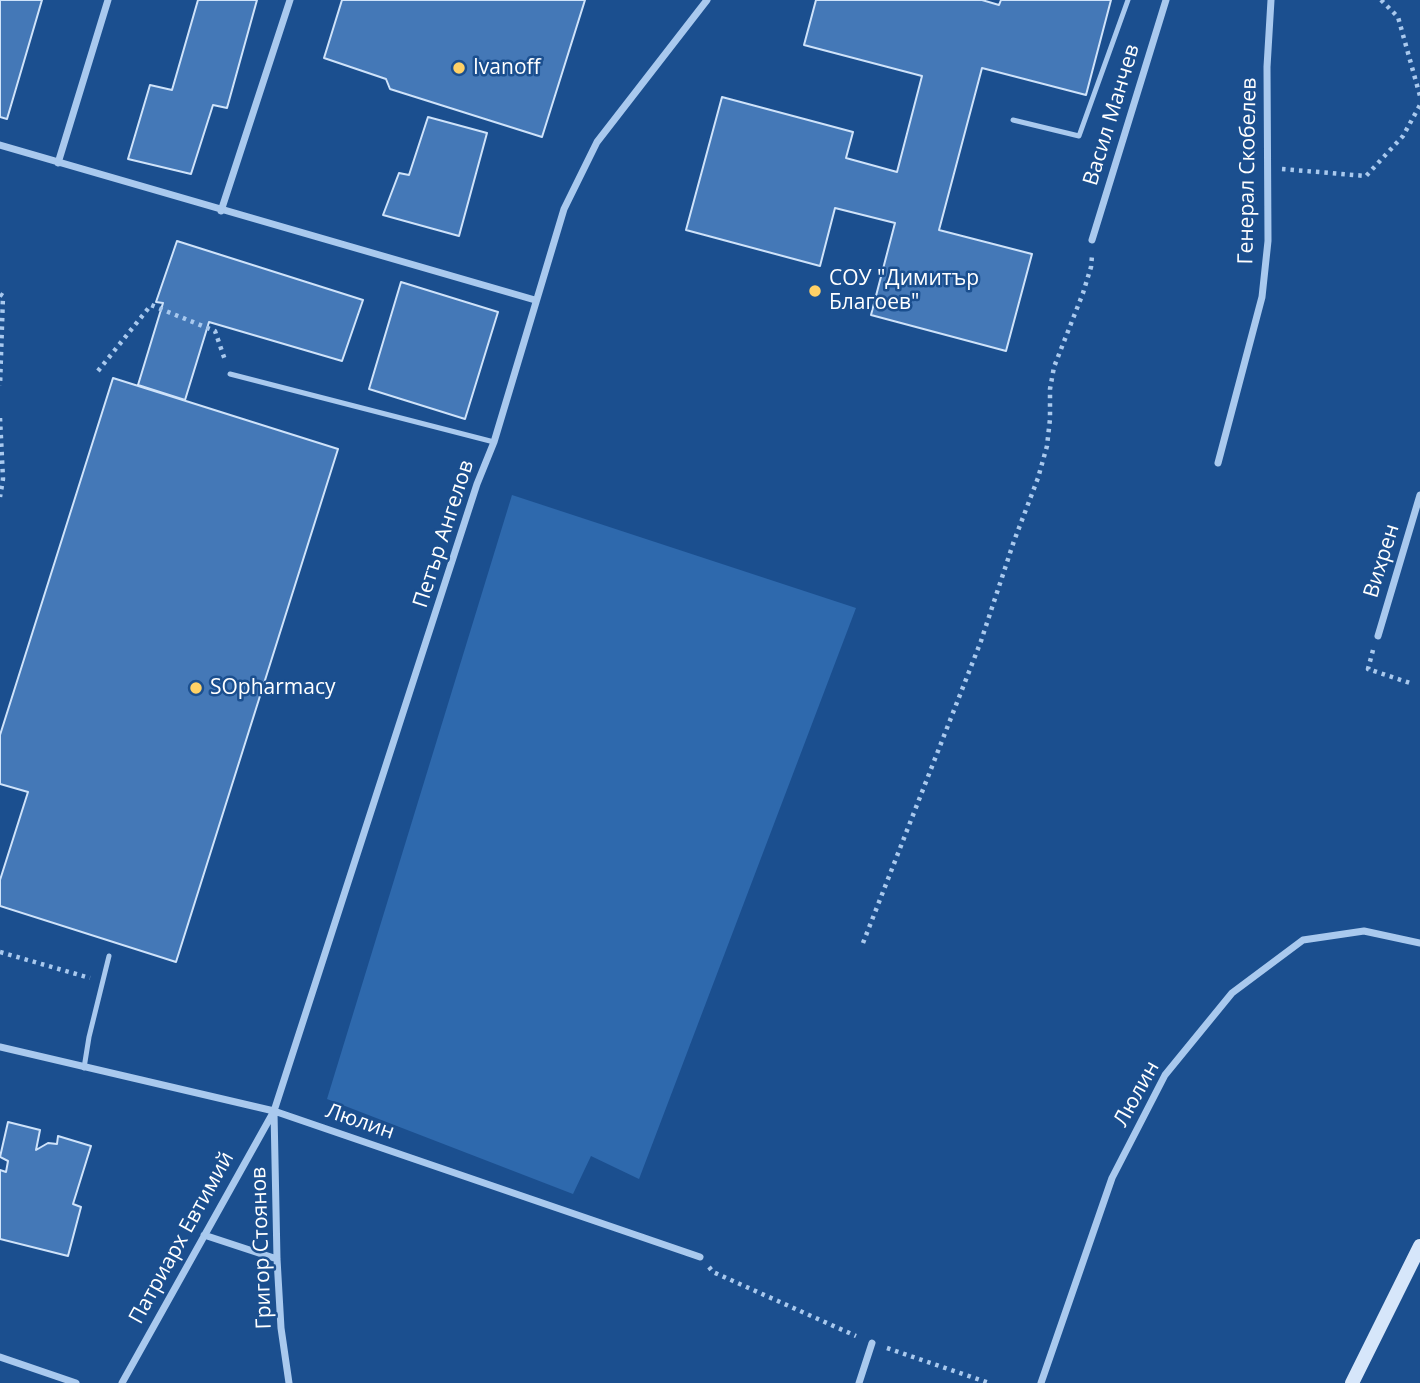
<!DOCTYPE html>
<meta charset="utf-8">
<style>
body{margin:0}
canvas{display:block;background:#1b4f8f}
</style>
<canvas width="1420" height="1383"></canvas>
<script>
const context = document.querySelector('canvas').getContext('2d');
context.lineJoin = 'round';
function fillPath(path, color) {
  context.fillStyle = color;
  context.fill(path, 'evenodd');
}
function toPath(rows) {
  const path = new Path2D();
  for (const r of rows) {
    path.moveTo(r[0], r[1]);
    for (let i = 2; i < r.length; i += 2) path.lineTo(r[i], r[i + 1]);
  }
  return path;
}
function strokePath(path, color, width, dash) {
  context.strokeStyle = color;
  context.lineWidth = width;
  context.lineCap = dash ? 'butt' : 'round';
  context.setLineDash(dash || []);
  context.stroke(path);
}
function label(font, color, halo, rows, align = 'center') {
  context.font = font + ' "Open Sans",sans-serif';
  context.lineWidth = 5;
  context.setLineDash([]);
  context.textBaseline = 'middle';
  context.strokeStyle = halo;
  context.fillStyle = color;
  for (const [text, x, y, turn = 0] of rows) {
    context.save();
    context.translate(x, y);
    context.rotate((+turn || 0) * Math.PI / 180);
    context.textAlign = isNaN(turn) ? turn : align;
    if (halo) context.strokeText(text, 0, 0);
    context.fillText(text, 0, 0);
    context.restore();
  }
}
fillPath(toPath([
 [512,495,856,608,639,1179,591,1156,573,1194,327,1099]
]), '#2e69ad');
const building = toPath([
 [0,0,42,0,7,119,0,117,0,0],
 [198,0,257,0,227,108,213,105,191,174,128,159,150,85,172,90,198,0],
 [342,0,585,0,542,137,390,89,386,79,324,58,342,0],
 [816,0,982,0,999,5,1001,0,1111,0,1086,95,982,68,939,230,1032,254,1006,351,871,315,895,223,835,208,820,266,686,230,722,97,853,132,846,158,897,172,922,76,804,45,816,0],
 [428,117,487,133,459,236,383,215,399,173,409,175,428,117],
 [177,241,363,300,342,361,209,322,185,400,138,385,163,303,156,302,177,241],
 [401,282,498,312,465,419,369,389,401,282],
 [113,378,338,449,176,962,0,906,0,880,28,792,0,784,0,735,113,378],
 [8,1122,40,1130,36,1150,48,1143,57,1144,58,1136,91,1146,73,1204,81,1207,68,1256,0,1239,0,1170,6,1172,8,1161,0,1157,8,1122]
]);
fillPath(building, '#4478b7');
strokePath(building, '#cfe3fa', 2);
strokePath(toPath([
 [1381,0,1398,17,1420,96],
 [1282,169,1366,176,1403,136,1420,105],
 [0,294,3,296,0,386],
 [98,371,151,305,215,331,225,360],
 [0,418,3,479,0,497],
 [1373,650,1368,669,1413,684],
 [863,943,981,641,1014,541,1038,478,1047,446,1050,419,1050,389,1054,367,1083,293,1091,267,1092,256],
 [0,952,90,978],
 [709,1267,713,1272,856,1336],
 [887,1348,989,1383]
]), '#a9c9ee', 4.5, [3.5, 5]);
strokePath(toPath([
 [1013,120,1079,136,1128,0],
 [230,374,494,442],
 [84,1068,89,1037,109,956]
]), '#a9c9ee', 5);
strokePath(toPath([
 [0,145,535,300],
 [58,163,108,0],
 [221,211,290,0],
 [1092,240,1166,0],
 [1218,463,1262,297,1268,241,1267,67,1271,0],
 [1378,636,1420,495],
 [0,1047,274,1111,700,1257],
 [274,1112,277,1259,281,1328,289,1383],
 [204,1235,277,1259],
 [0,1357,76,1383],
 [122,1383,274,1111,477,484,494,442,564,209,597,142,707,0],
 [859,1383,872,1343],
 [1041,1383,1112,1178,1165,1075,1232,993,1303,940,1364,931,1420,943]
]), '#a9c9ee', 7);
strokePath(toPath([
 [1352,1383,1420,1246]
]), '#d6e6fa', 14);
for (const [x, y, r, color] of [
 [459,68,7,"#ffd166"],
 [815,291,7,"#ffd166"],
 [196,688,7,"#ffd166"]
]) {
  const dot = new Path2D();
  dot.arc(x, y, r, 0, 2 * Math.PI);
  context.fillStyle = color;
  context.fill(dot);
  strokePath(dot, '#1b4f8f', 2.5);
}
label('21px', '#fff', '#1b4f8f', [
 ["Ivanoff",473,68],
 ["СОУ \"Димитър",829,279],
 ["Благоев\"",829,303],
 ["SOpharmacy",210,688]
], 'left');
label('21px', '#fff', '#1b4f8f', [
 ["Васил Манчев",1112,115,-73],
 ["Генерал Скобелев",1248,171,-89],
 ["Петър Ангелов",444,534,-72],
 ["Вихрен",1382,561,-73],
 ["Люлин",1137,1094,-61],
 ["Люлин",360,1122,19],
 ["Патриарх Евтимий",182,1238,-61],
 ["Григор Стоянов",262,1248,-92]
]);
</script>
